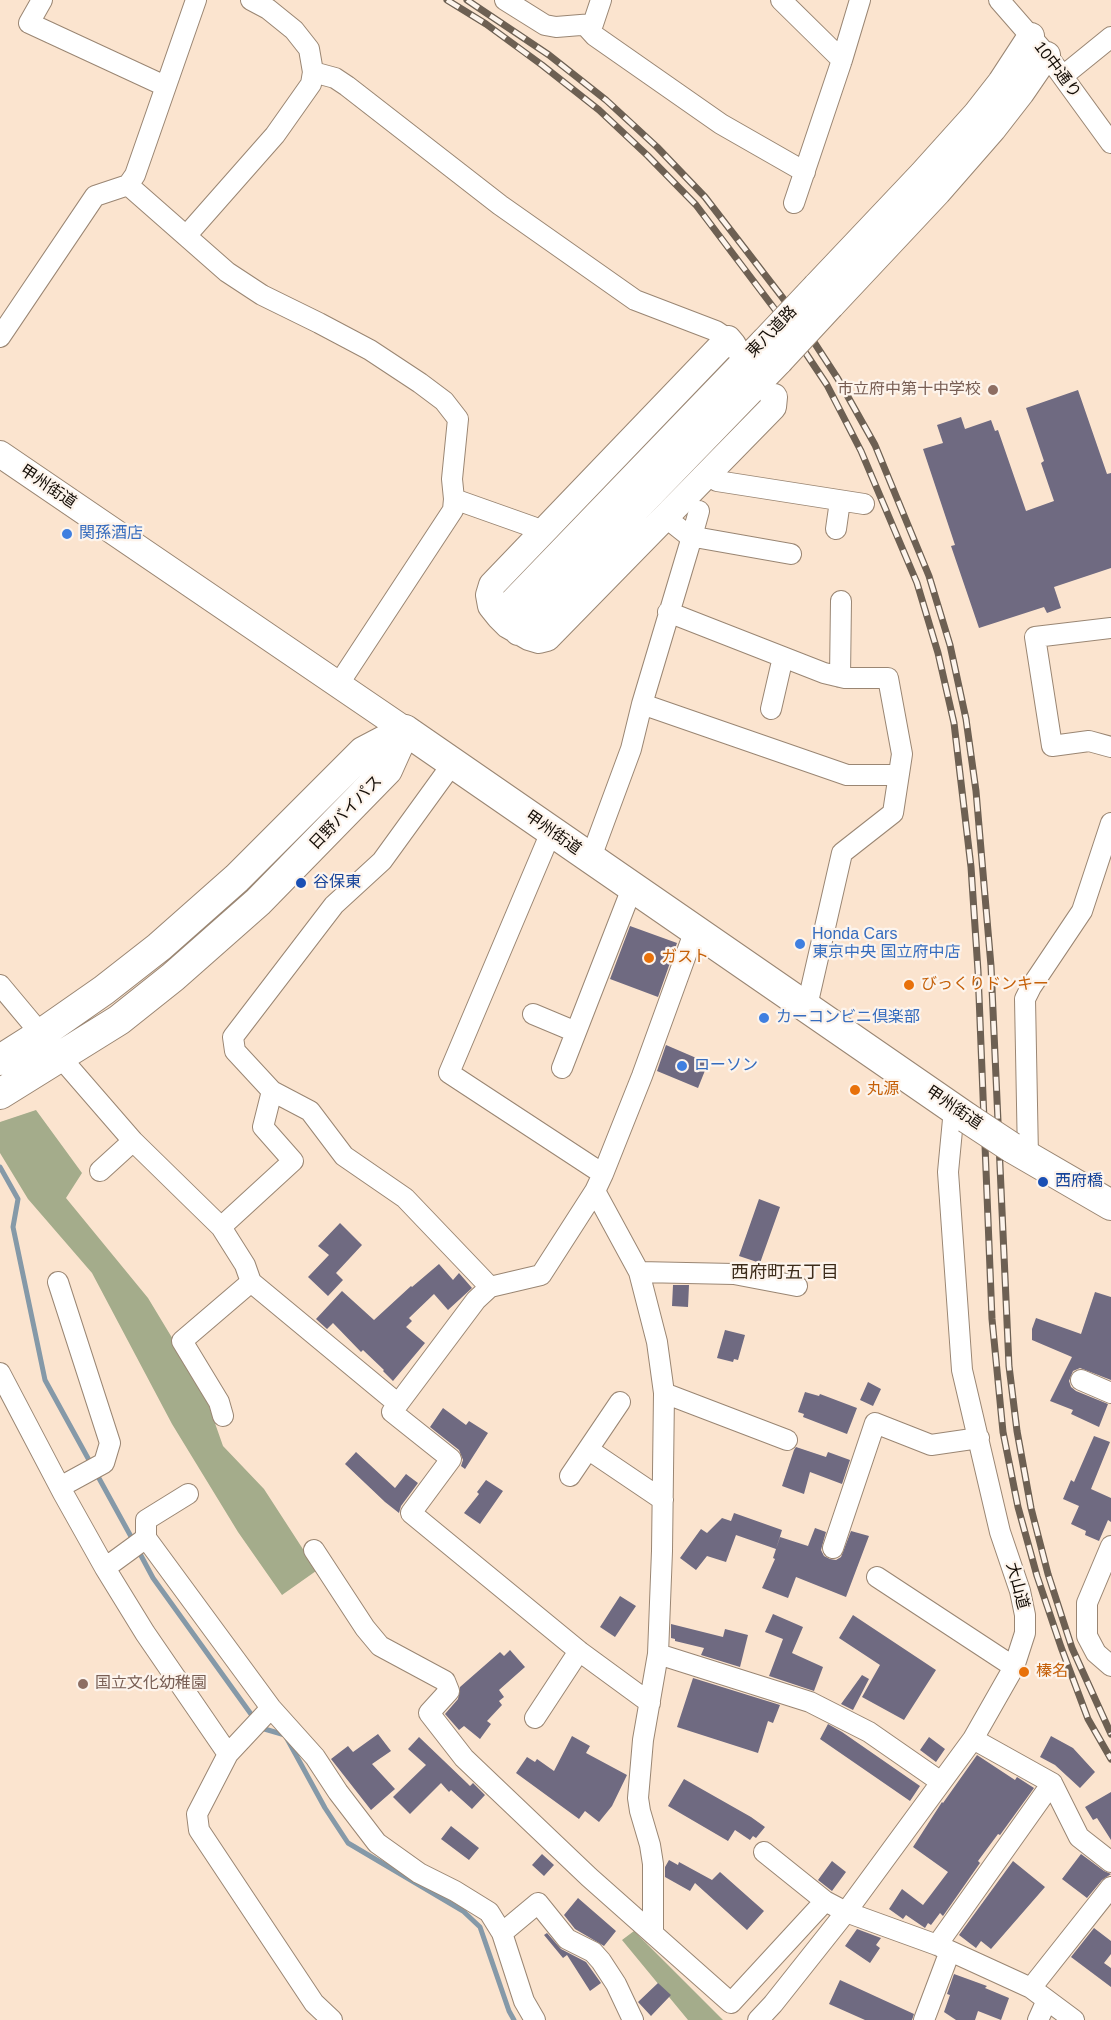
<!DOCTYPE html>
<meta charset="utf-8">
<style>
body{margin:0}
canvas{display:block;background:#fbe4cf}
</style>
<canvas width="1111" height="2020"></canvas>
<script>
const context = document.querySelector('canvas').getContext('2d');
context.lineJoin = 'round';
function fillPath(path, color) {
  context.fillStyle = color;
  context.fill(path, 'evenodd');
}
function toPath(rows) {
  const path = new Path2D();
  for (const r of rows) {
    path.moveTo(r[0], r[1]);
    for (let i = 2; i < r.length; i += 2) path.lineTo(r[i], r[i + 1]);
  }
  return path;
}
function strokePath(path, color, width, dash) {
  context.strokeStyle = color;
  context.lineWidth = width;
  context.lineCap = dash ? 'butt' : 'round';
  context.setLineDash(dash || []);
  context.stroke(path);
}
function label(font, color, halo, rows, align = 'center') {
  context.font = font + ' Helvetica,"Noto Sans JP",sans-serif';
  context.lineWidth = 4.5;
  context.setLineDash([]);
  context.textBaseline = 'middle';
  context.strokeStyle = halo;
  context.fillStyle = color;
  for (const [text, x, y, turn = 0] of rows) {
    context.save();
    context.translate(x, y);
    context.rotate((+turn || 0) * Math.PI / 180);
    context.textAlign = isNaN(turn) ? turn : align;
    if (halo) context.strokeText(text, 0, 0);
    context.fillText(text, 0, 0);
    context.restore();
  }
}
fillPath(toPath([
 [36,1110,82,1173,66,1198,148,1298,203,1389,223,1446,264,1489,310,1560,316,1571,282,1595,238,1532,172,1424,92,1273,28,1199,0,1153,0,1122],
 [634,1931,723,2020,688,2020,622,1940]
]), '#a4ac8b');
strokePath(toPath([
 [0,1167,18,1199,13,1227,45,1380,134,1542],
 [138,1550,153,1578,261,1728,285,1735,325,1808,348,1843,463,1911,480,1927,509,2011,514,2020]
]), '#8599a8', 5);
fillPath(toPath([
 [1078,390,1107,474,1111,473,1111,568,1054,587,1061,608,1047,613,1044,607,979,628,951,546,955,545,923,449,943,443,937,425,961,417,965,429,991,420,995,431,998,430,1026,511,1054,501,1041,463,1044,461,1026,408],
 [630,926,677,943,658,997,610,979],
 [666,1045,708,1063,698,1088,657,1071],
 [759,1199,780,1207,760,1263,739,1256],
 [340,1223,362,1245,336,1273,343,1280,328,1296,308,1277,329,1255,318,1246],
 [439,1264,453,1280,459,1273,472,1288,448,1310,434,1294,409,1318,412,1321,406,1327,425,1343,393,1381,383,1371,384,1370,363,1350,361,1352,333,1323,327,1329,316,1319,342,1291,374,1320,411,1286,412,1287],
 [673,1285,689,1285,688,1307,672,1306],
 [1095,1292,1111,1297,1111,1380,1080,1368,1073,1371,1069,1381,1071,1387,1076,1391,1108,1404,1099,1427,1071,1414,1073,1410,1050,1401,1072,1357,1032,1340,1032,1329,1036,1318,1081,1334],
 [725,1330,745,1335,738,1360,734,1359,733,1362,717,1358],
 [868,1382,881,1389,873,1406,860,1400],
 [805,1392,819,1396,820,1394,857,1408,847,1434,803,1417,804,1414,798,1412],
 [443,1408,466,1425,469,1421,488,1433,465,1469,461,1466,463,1460,459,1450,430,1427],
 [1094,1436,1110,1442,1091,1489,1111,1498,1111,1522,1108,1520,1099,1541,1085,1535,1086,1531,1071,1524,1079,1506,1063,1499,1071,1480,1074,1482],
 [796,1447,826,1457,828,1452,850,1460,842,1484,810,1472,804,1494,782,1486,794,1450],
 [356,1452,395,1488,406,1474,418,1483,401,1506,399,1513,385,1502,345,1464],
 [486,1480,503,1491,480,1524,464,1513,479,1494,477,1492],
 [734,1513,782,1530,776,1549,736,1535,726,1562,707,1556,696,1570,680,1558,701,1529,707,1533,722,1518,731,1521],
 [815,1528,826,1532,821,1550,824,1556,830,1559,836,1560,841,1557,851,1531,869,1536,846,1597,796,1577,788,1598,762,1588,775,1559,773,1558,780,1537,808,1546],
 [620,1596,636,1606,615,1637,600,1627],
 [773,1614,803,1627,792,1653,823,1667,814,1691,769,1676,783,1639,765,1632],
 [853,1615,936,1670,904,1720,862,1697,880,1665,839,1638],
 [671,1624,723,1637,725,1629,748,1635,740,1667,701,1655,704,1648,675,1641,675,1639,671,1638],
 [510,1650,525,1667,499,1690,504,1697,499,1701,502,1705,487,1721,491,1724,480,1739,464,1726,459,1730,445,1714,458,1699,460,1687,500,1652,504,1656],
 [862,1675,869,1679,853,1710,841,1704],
 [693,1678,780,1705,773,1723,768,1721,758,1753,677,1727],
 [828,1724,842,1732,920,1786,910,1801,820,1739],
 [378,1734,391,1751,372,1764,395,1789,371,1810,331,1759,348,1746,353,1752],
 [572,1736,590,1746,586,1753,627,1775,612,1806,599,1822,585,1811,579,1819,516,1773,527,1757,535,1762,537,1759,554,1771],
 [1051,1736,1073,1748,1095,1772,1080,1788,1055,1765,1040,1757],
 [419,1737,467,1783,470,1786,473,1783,485,1795,472,1809,451,1790,449,1792,441,1783,410,1814,393,1797,426,1765,408,1749],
 [929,1737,945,1749,936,1762,920,1750],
 [977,1755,1015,1780,1017,1777,1034,1788,1000,1835,998,1834,978,1861,980,1863,943,1916,940,1913,931,1925,928,1923,925,1928,906,1915,903,1919,889,1909,902,1889,923,1905,948,1872,913,1847,942,1802,943,1803],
 [684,1779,751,1817,765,1827,756,1838,753,1836,750,1840,735,1830,728,1841,668,1806],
 [1111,1792,1111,1840,1097,1818,1093,1820,1085,1807],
 [451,1826,479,1848,469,1860,441,1839],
 [542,1854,554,1865,544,1876,532,1865],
 [1081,1854,1104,1871,1111,1874,1102,1880,1087,1898,1062,1879],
 [669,1860,678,1865,679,1862,712,1880,720,1872,764,1911,747,1930,695,1883,690,1891,665,1877,665,1867],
 [832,1861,846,1872,832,1891,818,1880],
 [1013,1861,1045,1887,991,1949,981,1941,976,1948,959,1935],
 [578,1898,616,1931,604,1946,575,1929,564,1915],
 [1094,1928,1111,1941,1111,1954,1104,1963,1111,1968,1111,1987,1071,1957],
 [857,1929,881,1938,876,1945,880,1948,870,1963,845,1946],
 [547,1933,561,1949,586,1962,601,1983,590,1991,567,1955,563,1958,544,1935],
 [954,1974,987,1986,985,1988,1009,1998,1001,2020,978,2011,975,2020,956,2020,944,2012,950,1995,947,1994],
 [840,1980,914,2014,912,2020,865,2020,829,2004],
 [658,1983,671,1995,651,2016,638,2002]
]), '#6f6a81');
const minor = toPath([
 [42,0,29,23,165,86],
 [505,0,545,25,556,27,593,24,601,0],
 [781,0,842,60],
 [999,0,1047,55,1111,143],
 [585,25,595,36,721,124,805,172],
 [313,72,335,78,347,86,500,205,635,300,716,331,728,339],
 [1063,76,1111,37],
 [128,185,227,272,262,295,319,323,370,350,420,383,444,401,458,419,452,479,454,499,533,527,541,534],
 [794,203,842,60,860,0],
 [186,236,275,135,311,84,313,72,309,49,294,30,268,9,251,0],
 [0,337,95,196,128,185,135,175,196,0],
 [708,473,717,481,864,504],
 [699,511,694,529,689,536,791,554],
 [836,529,840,501],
 [668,612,824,673,845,678,888,678,902,754,893,813,842,853,807,1006],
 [1111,628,1035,637,1052,746,1089,741,1111,747],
 [840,677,841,601],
 [338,685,453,510,454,499],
 [642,704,847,775,898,775],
 [771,709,783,657],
 [551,832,449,1073,603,1174],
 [590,860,631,749,642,704,691,540,689,536,665,517],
 [0,985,41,1034],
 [533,1014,576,1032],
 [61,1058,133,1141,221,1227,245,1265,251,1282,397,1403],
 [562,1068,632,888],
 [272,1091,310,1111,344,1156,405,1198,490,1287,541,1275,595,1191,603,1174,642,1076,695,930],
 [1028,1157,1025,999,1031,987,1082,911,1111,823],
 [100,1171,133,1141],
 [595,1191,639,1272,657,1342,664,1393,662,1551,658,1654,643,1740,638,1798,640,1811,650,1845,653,1864,653,1934],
 [221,1227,293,1161,263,1127,272,1091,235,1051,233,1037,334,905,382,861,453,763],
 [639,1272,734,1274,797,1286],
 [58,1282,110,1443,104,1463,60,1487],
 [490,1287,476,1300,392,1412,451,1459,411,1513,579,1651,650,1703],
 [0,1373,63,1493,105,1568,146,1538,271,1708,315,1757,338,1792,377,1843,419,1873,455,1891,489,1912,502,1933,524,2001,535,2020],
 [1081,1380,1111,1393],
 [664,1393,787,1440],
 [223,1416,219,1402,182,1341,251,1282],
 [589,1450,663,1500],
 [570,1476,620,1402],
 [146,1538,146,1520,188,1494],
 [1111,1546,1087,1603,1087,1636,1096,1653,1111,1666],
 [833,1548,875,1423,931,1445,979,1438],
 [314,1550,365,1628,380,1646,445,1681,449,1691,429,1713,464,1758,589,1877,731,2003,825,1901,846,1912,937,1945,1031,1988,1074,2020],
 [105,1568,145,1633,228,1754],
 [877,1577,1014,1667],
 [658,1654,810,1702,869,1732,941,1782],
 [271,1708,228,1754,197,1814,199,1830,314,2003,332,2020],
 [535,1718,579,1651],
 [973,1739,1052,1783,1079,1837,1111,1862],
 [764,1852,825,1901],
 [502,1933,538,1903,567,1939,593,1952,601,1961,616,1984,633,2020],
 [937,1945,1052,1783],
 [1031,1988,1111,1887],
 [758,2020,773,2004,846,1912,973,1739,1014,1667,1025,1633,1025,1615,1020,1591,1000,1532,962,1370,948,1172,954,1109],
 [924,2020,950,1951],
 [1038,2020,1047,2000]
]);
const major = toPath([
 [816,286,922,174,976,114,1001,82,1031,36],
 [831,306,938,192,993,129,1021,93,1047,55],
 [733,345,728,339,492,585,489,595,491,606,499,616,508,625,529,637,539,640,547,638,773,407,774,397],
 [0,454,405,730],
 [499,616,764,341],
 [518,632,780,361]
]);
const highway = toPath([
 [405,730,967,1118],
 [0,1060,41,1034,104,990,159,947,237,878,363,752,405,730],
 [0,1094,119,1020,173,977,258,902,387,770,405,730],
 [1011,1147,1111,1205]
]);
strokePath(minor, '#9a8673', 22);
strokePath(major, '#9a8673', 28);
strokePath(highway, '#9a8673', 32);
strokePath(minor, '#fff', 20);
strokePath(major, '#fff', 26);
strokePath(highway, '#fff', 30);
const rail = toPath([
 [447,0,486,24,542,65,599,110,648,156,696,205,789,328,827,385,861,451,917,583,938,653,954,723,971,867,978,971,992,1319,1003,1432,1018,1507,1037,1576,1061,1647,1088,1719,1111,1759],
 [467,0,549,55,606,100,657,147,705,197,799,319,838,379,875,445,929,576,950,645,966,719,976,791,991,966,1009,1366,1017,1431,1031,1508,1048,1574,1072,1648,1111,1734]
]);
strokePath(rail, '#6d6053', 7);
strokePath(rail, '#fdf4ec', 4.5, [14]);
const majorBridge = toPath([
 [764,341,816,286],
 [780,361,831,306]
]);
const highwayBridge = toPath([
 [967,1118,1011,1147]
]);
strokePath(majorBridge, '#9a8673', 28, []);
strokePath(highwayBridge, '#9a8673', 32, []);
strokePath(majorBridge, '#fff', 26);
strokePath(highwayBridge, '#fff', 30);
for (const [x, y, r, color] of [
 [993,390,6,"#8d6e63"],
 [67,534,6,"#3f7fe0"],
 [301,883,6,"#1a4fb4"],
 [800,944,6,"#3f7fe0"],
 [649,958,6,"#e8710a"],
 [909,985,6,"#e8710a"],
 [764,1018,6,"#3f7fe0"],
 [682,1066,6,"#3f7fe0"],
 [855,1090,6,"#e8710a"],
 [1043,1182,6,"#1a4fb4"],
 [1024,1672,6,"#e8710a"],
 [83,1684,6,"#8d6e63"]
]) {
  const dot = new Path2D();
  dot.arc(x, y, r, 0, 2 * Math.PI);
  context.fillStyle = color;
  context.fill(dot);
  strokePath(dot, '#fdf4ec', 2);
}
label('16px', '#130c05', '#fdf4ec', [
 ["10中通り",1057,70,53],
 ["東八道路",772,332,-46],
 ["甲州街道",48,487,34],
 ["日野バイパス",346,813,-46],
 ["甲州街道",553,833,35],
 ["甲州街道",954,1108,34],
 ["大山道",1017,1586,75]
]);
label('16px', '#785e54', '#fdf4ec', [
 ["市立府中第十中学校",981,390],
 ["国立文化幼稚園",95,1684,"left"]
], 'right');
label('16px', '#366cbe', '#fdf4ec', [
 ["関孫酒店",79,534],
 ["Honda Cars",812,935],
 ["東京中央 国立府中店",812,953],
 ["カーコンビニ倶楽部",776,1018],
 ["ローソン",694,1066]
], 'left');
label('16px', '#164399', '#fdf4ec', [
 ["谷保東",313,883],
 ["西府橋",1055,1182]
], 'left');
label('16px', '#c56008', '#fdf4ec', [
 ["ガスト",661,958],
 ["びっくりドンキー",921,985],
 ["丸源",867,1090],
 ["榛名",1036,1672]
], 'left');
label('18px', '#3d2c1b', '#fdf4ec', [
 ["西府町五丁目",785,1273]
]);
</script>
